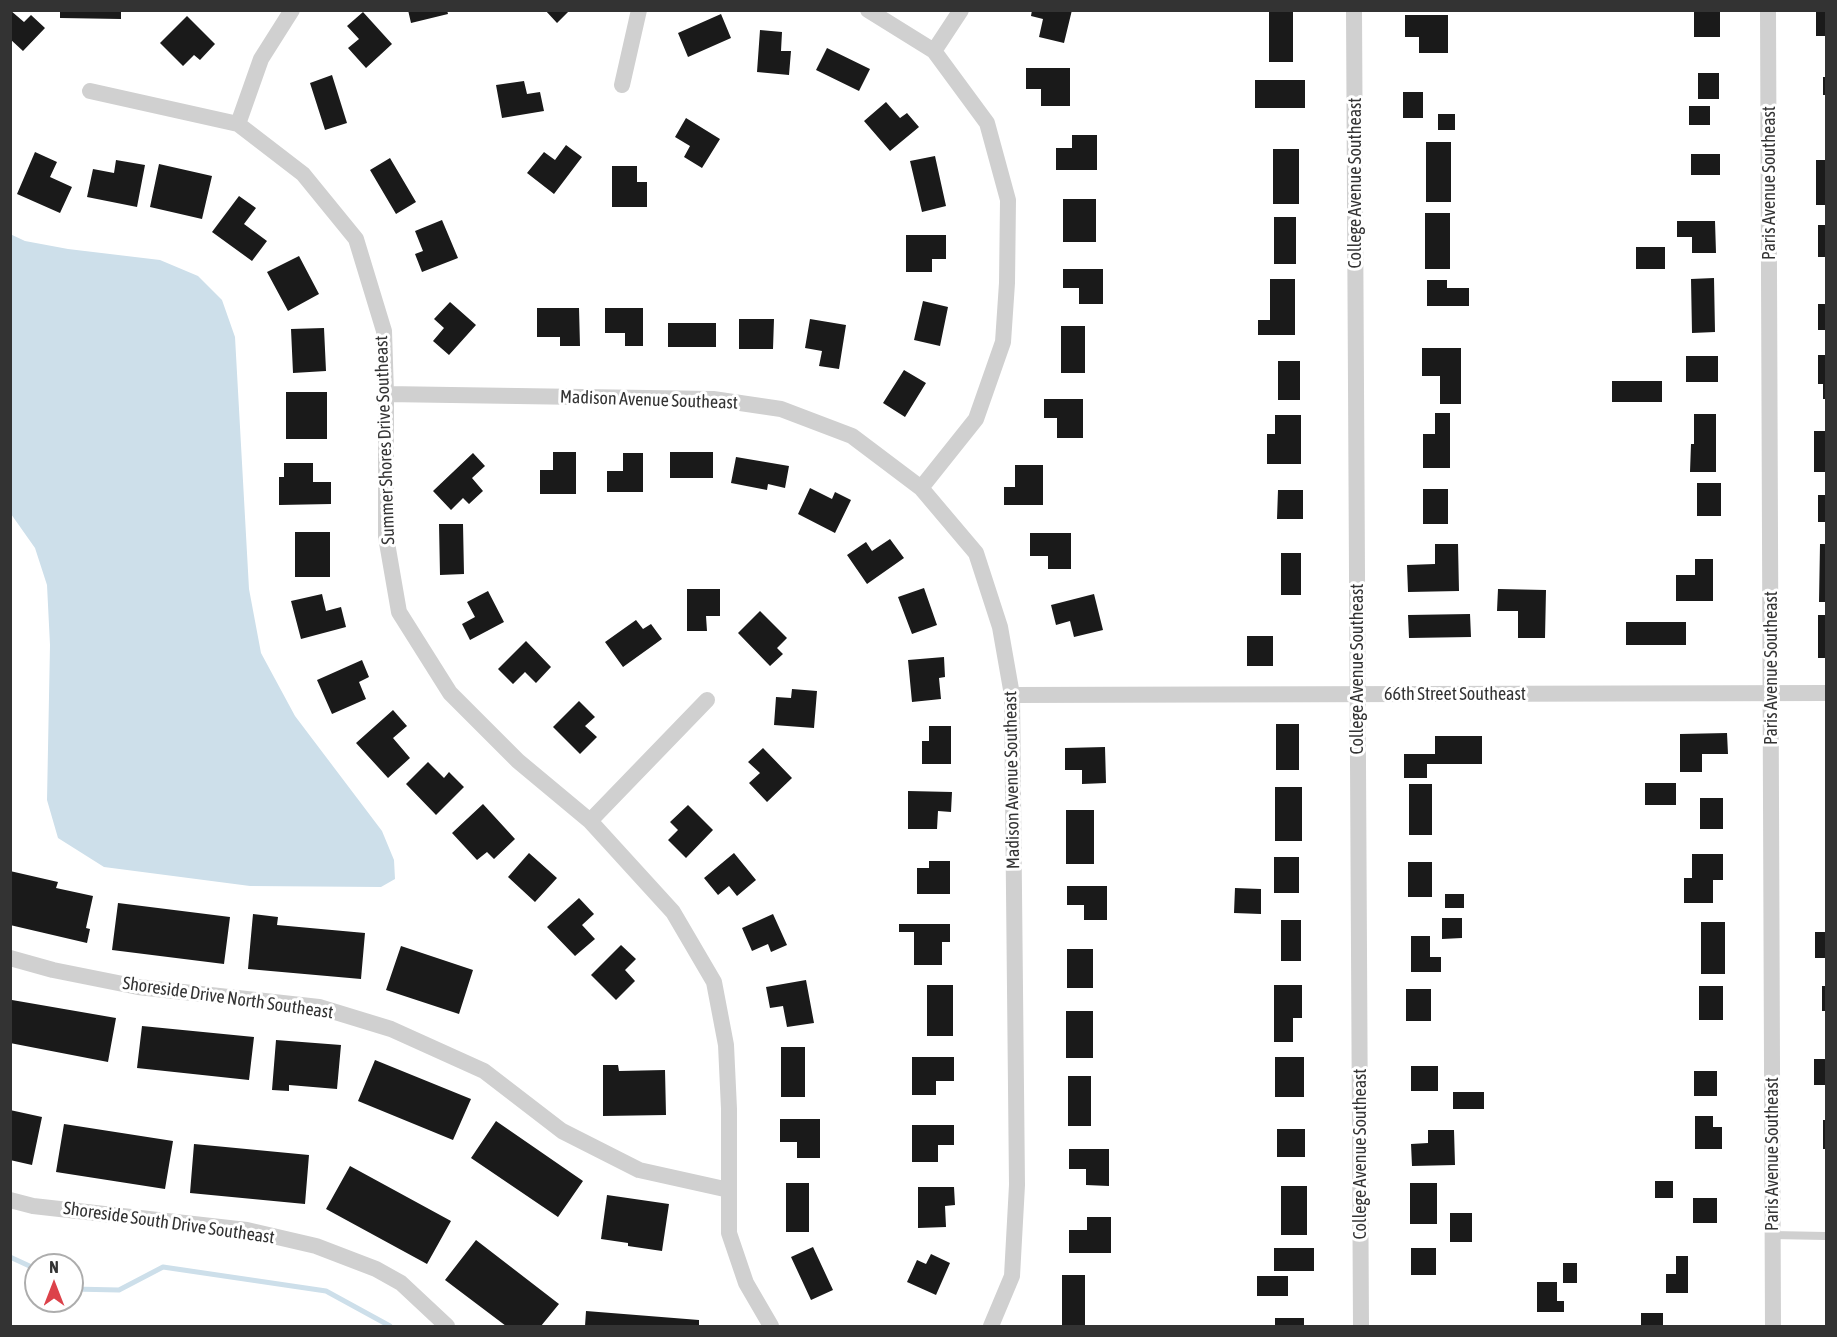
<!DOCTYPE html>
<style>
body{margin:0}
#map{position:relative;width:1837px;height:1337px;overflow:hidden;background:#fff;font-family:"Asap Condensed",sans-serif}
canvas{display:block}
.frame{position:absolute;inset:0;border:12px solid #333;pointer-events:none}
.north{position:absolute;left:24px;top:1253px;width:60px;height:60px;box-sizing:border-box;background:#fff;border:2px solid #adadad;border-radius:50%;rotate:0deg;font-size:16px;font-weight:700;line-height:24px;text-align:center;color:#333}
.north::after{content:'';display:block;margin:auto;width:21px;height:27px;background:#dc424a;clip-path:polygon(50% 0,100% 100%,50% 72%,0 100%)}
</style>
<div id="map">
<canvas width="1837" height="1337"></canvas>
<div class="frame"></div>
<div class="north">N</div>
</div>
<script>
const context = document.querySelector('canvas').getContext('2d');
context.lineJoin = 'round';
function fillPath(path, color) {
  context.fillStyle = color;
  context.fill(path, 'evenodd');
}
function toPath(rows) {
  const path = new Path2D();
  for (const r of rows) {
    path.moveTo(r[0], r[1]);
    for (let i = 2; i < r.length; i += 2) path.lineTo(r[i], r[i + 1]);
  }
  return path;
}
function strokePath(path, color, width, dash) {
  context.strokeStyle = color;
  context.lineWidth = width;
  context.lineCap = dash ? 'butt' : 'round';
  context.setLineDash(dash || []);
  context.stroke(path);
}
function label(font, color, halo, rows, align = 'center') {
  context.font = font + ' "Asap Condensed",sans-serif';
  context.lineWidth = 6;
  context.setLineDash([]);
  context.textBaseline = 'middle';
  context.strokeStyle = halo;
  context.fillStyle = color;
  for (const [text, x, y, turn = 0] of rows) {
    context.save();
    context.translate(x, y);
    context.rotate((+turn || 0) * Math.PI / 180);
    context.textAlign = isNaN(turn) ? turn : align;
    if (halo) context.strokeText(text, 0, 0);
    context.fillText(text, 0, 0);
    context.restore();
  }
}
fillPath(toPath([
 [10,234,25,241,68,249,160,260,198,276,222,300,235,337,249,589,261,653,295,716,382,831,394,860,395,879,381,887,250,886,104,867,58,838,47,800,50,645,47,585,35,548,11,514]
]), '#cddfea');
strokePath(toPath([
 [10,1257,36,1269],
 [72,1289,119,1290,163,1267,326,1291,390,1326]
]), '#cddfea', 5);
fillPath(toPath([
 [10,10,24,22,31,15,45,28,23,51,10,39],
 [60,10,121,10,121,19,60,18],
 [408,10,447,10,448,14,411,23],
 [545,10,570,10,557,23],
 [1032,10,1072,10,1064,43,1039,37,1043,19,1031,16],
 [1694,10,1720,10,1720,37,1694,37],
 [1816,10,1826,10,1826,36,1816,36],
 [363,12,392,44,366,68,348,48,359,39,347,26],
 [1269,12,1293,12,1293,62,1269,62],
 [721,14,731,38,688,57,678,33],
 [1405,15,1448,15,1448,53,1419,53,1419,37,1405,37],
 [187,16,215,44,200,60,194,55,183,66,160,43],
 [760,30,782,32,781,51,791,51,789,75,757,72],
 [827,48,870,69,859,91,816,70],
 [1026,68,1070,68,1070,106,1041,106,1041,89,1026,89],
 [1698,73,1719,73,1719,99,1698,99],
 [332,75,347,123,325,130,310,83],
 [1823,77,1826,77,1826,95,1823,95],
 [1255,80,1305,80,1305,108,1255,108],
 [524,81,527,94,540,92,544,111,502,118,496,85],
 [1403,92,1423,92,1423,118,1403,118],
 [886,102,900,118,907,113,919,127,890,151,864,121],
 [1689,106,1710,106,1710,125,1689,125],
 [1438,114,1455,114,1455,130,1438,130],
 [686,118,720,139,702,168,684,157,690,146,675,137],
 [1072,135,1097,135,1097,170,1056,170,1056,148,1072,148],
 [1426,142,1451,142,1451,202,1426,202],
 [566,145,582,157,554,194,527,173,544,152,555,160],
 [1273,149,1299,149,1299,204,1273,204],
 [35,152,57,162,50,177,72,187,60,213,17,194],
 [1691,154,1720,154,1720,175,1691,175],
 [935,156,946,206,922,212,910,161],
 [390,158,416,202,396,214,370,170],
 [116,160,145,165,137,207,87,197,93,169,114,173],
 [1816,160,1826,160,1826,205,1816,205],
 [159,164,212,176,202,219,150,207],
 [612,166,637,166,637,182,647,182,647,207,612,207],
 [239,196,256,208,244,224,267,241,252,261,212,232],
 [1063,199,1096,199,1096,242,1063,242],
 [1425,213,1450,213,1450,269,1425,269],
 [1274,217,1296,217,1296,264,1274,264],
 [442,220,458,258,422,272,415,254,423,251,415,231],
 [1677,221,1715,221,1716,253,1692,253,1692,237,1677,237],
 [1818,225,1826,225,1826,257,1818,257],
 [906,235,946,235,946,259,932,259,932,272,906,272],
 [1636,247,1665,247,1665,269,1636,269],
 [299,256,319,294,288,311,267,272],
 [1063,269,1103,269,1103,304,1079,304,1079,288,1063,288],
 [1714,278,1715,332,1692,333,1691,279],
 [1270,279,1295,279,1295,335,1258,335,1258,320,1270,320],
 [1427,280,1447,280,1447,288,1469,288,1469,306,1427,306],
 [923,301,948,307,940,346,914,340],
 [450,302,476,325,449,355,433,341,444,328,434,319],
 [1818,304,1826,304,1826,330,1818,330],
 [537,308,579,308,580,346,560,346,560,337,537,337],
 [605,308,643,308,643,346,625,346,625,333,605,333],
 [739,319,774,319,773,349,739,349],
 [810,319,846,325,839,369,819,366,822,351,805,348],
 [668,323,716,323,716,347,668,347],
 [1061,326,1085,326,1085,373,1061,373],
 [324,328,326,371,293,373,291,329],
 [1422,348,1461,348,1461,404,1440,404,1440,376,1422,376],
 [1818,355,1826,355,1826,399,1823,399,1823,384,1818,384],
 [1686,356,1718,356,1718,382,1686,382],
 [1278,361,1300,361,1300,400,1278,400],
 [904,370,926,383,905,417,883,403],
 [1612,381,1662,381,1662,402,1612,402],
 [286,392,327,392,327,439,286,439],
 [1044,399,1083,399,1083,438,1057,438,1057,418,1044,418],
 [1435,413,1450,413,1450,468,1423,468,1423,434,1435,434],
 [1694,414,1716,414,1716,472,1690,472,1691,444,1694,444],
 [1275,415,1301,415,1301,464,1267,464,1267,434,1275,434],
 [1814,431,1826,431,1826,472,1814,472],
 [553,452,576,452,576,494,540,494,540,470,553,470],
 [670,452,713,452,713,478,670,478],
 [473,453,485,466,472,478,483,491,469,504,463,498,451,510,433,491],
 [623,453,643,453,643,492,607,492,607,471,623,471],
 [736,457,789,466,785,488,768,484,767,490,731,483],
 [284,463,313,463,313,482,331,482,331,504,279,505,279,477,284,477],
 [1015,465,1043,465,1043,505,1004,505,1004,487,1015,487],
 [1697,483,1721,483,1721,516,1697,516],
 [810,488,832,499,835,492,851,500,835,533,798,514],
 [1423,489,1448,489,1448,524,1423,524],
 [1278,490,1303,490,1303,519,1277,519],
 [1818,495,1826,495,1826,522,1818,522],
 [439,524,463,524,464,574,440,575],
 [295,532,330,532,330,577,295,577],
 [1030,533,1071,533,1071,569,1048,569,1048,556,1030,556],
 [890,539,904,558,867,584,847,555,866,542,872,551],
 [1435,544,1458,544,1459,591,1408,592,1407,565,1435,564],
 [1820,544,1826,544,1826,602,1819,602],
 [1281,553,1301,553,1301,595,1281,595],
 [1695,559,1713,559,1713,601,1676,601,1676,575,1695,575],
 [924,588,937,625,912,634,898,597],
 [687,589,720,589,720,616,706,616,707,631,687,631],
 [1498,589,1546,590,1545,638,1518,638,1518,611,1497,611],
 [488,591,504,622,470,640,462,624,475,617,467,602],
 [322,594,326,611,341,607,346,627,301,639,291,601],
 [1094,594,1103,630,1074,637,1070,621,1056,625,1051,605],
 [760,611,787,638,777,648,783,654,770,666,738,633],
 [1470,614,1471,637,1409,638,1408,615],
 [1818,615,1826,615,1826,658,1818,658],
 [636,620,643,629,651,624,662,639,623,667,605,642],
 [1626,622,1686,622,1686,645,1626,645],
 [1247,636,1273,636,1273,666,1247,666],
 [526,641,551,667,536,683,525,672,513,684,498,669],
 [944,657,945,677,939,678,941,699,912,702,908,660],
 [362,660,369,677,359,682,366,699,332,714,317,680],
 [792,689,817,691,814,728,774,725,776,697,791,698],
 [579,701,595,717,585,726,597,737,580,754,553,727],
 [393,710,407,726,393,738,410,758,388,778,356,743],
 [1276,724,1299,724,1299,770,1276,770],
 [929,726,951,726,951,764,922,764,922,741,929,741],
 [1727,733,1728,754,1702,754,1702,772,1680,772,1680,734],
 [1435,736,1482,736,1482,764,1427,764,1427,778,1404,778,1404,754,1435,754],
 [1105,747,1106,783,1082,784,1082,770,1065,770,1065,748],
 [763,748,792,778,767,802,749,783,760,773,748,762],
 [428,762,444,778,449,772,464,787,436,815,406,784],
 [1645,783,1676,783,1676,805,1645,805],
 [1409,784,1432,784,1432,835,1409,835],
 [1275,787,1302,787,1302,841,1275,841],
 [908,791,952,792,951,812,938,811,937,829,908,829],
 [1700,798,1723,798,1723,829,1700,829],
 [483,804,515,839,494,859,487,852,477,860,452,833],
 [688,805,713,830,686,858,668,840,678,830,670,822],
 [1066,810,1094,810,1094,864,1066,864],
 [529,853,557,878,535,902,508,877],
 [734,853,756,880,737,896,729,886,718,895,704,878],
 [1692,854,1723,854,1723,880,1713,880,1713,903,1684,903,1684,878,1692,878],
 [1274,857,1299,857,1299,893,1274,893],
 [929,861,950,861,950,894,917,894,917,868,929,868],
 [1408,862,1432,862,1432,897,1408,897],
 [10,871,58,882,56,888,93,896,86,928,90,929,87,943,10,925],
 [1067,886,1107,886,1107,920,1084,920,1084,905,1067,905],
 [1235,888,1261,889,1261,914,1234,913],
 [1445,894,1464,894,1464,908,1445,908],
 [579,898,594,914,582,925,595,939,575,956,547,927],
 [118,903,230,917,224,964,112,950],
 [253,914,278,917,277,925,365,933,361,979,248,969],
 [773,914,787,945,771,952,768,944,752,951,742,928],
 [1442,918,1462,918,1462,938,1442,939],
 [1281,920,1301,920,1301,961,1281,961],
 [1701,922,1725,922,1725,974,1701,974],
 [899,924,950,924,950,942,942,942,942,965,914,965,914,932,899,932],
 [1815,932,1826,932,1826,958,1815,958],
 [1411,936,1430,936,1430,957,1441,957,1441,972,1411,972],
 [621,945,636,959,625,970,635,981,616,1000,591,975],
 [401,946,473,970,459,1014,386,990],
 [1067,949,1093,949,1093,988,1067,988],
 [806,980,814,1023,787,1027,783,1006,770,1008,766,987],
 [927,985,953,985,953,1036,927,1036],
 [1274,985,1302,985,1302,1018,1293,1018,1293,1042,1274,1042],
 [1699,986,1723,986,1723,1020,1699,1020],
 [1822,986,1826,986,1826,1011,1822,1011],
 [1406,989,1431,989,1431,1021,1406,1021],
 [12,1000,116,1018,108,1062,10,1043],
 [1066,1011,1093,1011,1093,1058,1066,1058],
 [142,1026,254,1037,249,1080,137,1068],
 [276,1040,341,1045,337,1089,289,1085,289,1091,272,1090],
 [781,1047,805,1047,805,1097,781,1097],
 [912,1057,954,1057,954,1081,936,1081,936,1095,912,1095],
 [1275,1057,1304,1057,1304,1097,1275,1097],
 [1814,1059,1826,1059,1826,1085,1814,1085],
 [375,1060,471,1099,453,1140,358,1101],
 [603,1065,618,1065,619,1071,665,1070,666,1115,603,1116],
 [1411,1066,1438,1066,1438,1091,1411,1091],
 [1694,1071,1717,1071,1717,1096,1694,1096],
 [1068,1076,1091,1076,1091,1126,1068,1126],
 [1453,1092,1484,1092,1484,1109,1453,1109],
 [10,1110,42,1117,32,1165,10,1160],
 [1695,1116,1713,1116,1713,1127,1722,1127,1722,1149,1695,1149],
 [780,1119,820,1119,820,1158,797,1158,797,1142,780,1142],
 [1823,1120,1826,1120,1826,1149,1823,1149],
 [496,1121,583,1181,558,1217,471,1158],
 [64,1124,173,1141,165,1189,56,1172],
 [912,1125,954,1125,954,1145,938,1145,938,1162,912,1162],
 [1277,1129,1305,1129,1305,1157,1277,1157],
 [1428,1130,1454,1130,1455,1165,1412,1166,1411,1144,1428,1143],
 [194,1144,309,1155,305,1204,190,1193],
 [1069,1149,1109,1149,1109,1186,1086,1185,1086,1169,1069,1169],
 [350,1166,451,1221,427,1264,326,1209],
 [1655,1181,1673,1181,1673,1198,1655,1198],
 [786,1183,809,1183,809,1232,786,1232],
 [1410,1183,1437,1183,1437,1224,1410,1224],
 [1281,1186,1307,1186,1307,1235,1281,1235],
 [918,1187,954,1187,955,1205,945,1206,946,1227,918,1228],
 [607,1195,669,1204,662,1251,628,1246,628,1243,601,1239],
 [1693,1198,1717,1198,1717,1223,1693,1223],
 [1450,1213,1472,1213,1472,1242,1450,1242],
 [1087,1217,1111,1217,1111,1253,1069,1253,1069,1230,1087,1230],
 [476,1240,559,1304,541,1326,506,1326,445,1280],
 [813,1247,833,1290,811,1300,791,1257],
 [1274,1248,1314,1248,1314,1271,1274,1271],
 [1411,1248,1436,1248,1436,1275,1411,1275],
 [931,1254,950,1263,936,1295,907,1282,917,1260,926,1264],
 [1676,1256,1688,1256,1688,1293,1666,1293,1666,1274,1676,1274],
 [1563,1263,1577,1263,1577,1283,1563,1283],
 [1062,1275,1085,1275,1085,1325,1062,1325],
 [1257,1276,1288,1276,1288,1296,1257,1296],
 [1537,1282,1557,1282,1557,1301,1564,1301,1564,1312,1537,1312],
 [586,1311,699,1320,699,1326,585,1326],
 [1641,1313,1663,1313,1663,1326,1641,1326],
 [1275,1318,1304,1318,1304,1326,1275,1326]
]), '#1a1a1a');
strokePath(toPath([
 [1772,1235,1826,1236]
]), '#d0d0d0', 8);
strokePath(toPath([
 [868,10,934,51,987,123,1008,200,1007,283,1003,342,976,419,921,488],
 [1354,10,1361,1326],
 [1768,10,1773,1326],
 [934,51,961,10],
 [622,85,639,10],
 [90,91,238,124,303,174,356,239,384,331,386,394,386,537,399,612,450,693,518,761,590,821,673,912,714,982,726,1045,729,1109,729,1233,746,1283,771,1326],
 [238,124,261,59,292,10],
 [386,394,713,399,781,409,852,436,921,488,976,553,1000,627,1012,695,1017,1185,1012,1276,991,1326],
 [1012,695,1826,693],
 [590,821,707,700],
 [10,958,53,970,138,987,319,1007,391,1029,484,1071,562,1131,639,1170,729,1190],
 [10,1200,33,1206,247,1230,316,1246,376,1269,401,1283,447,1326]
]), '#d0d0d0', 16);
label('18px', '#333', '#fff', [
 ["College Avenue Southeast",1355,183,-90],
 ["Paris Avenue Southeast",1769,183,-90],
 ["Madison Avenue Southeast",649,400,2],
 ["Summer Shores Drive Southeast",385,440,-92],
 ["Paris Avenue Southeast",1771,668,-90],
 ["College Avenue Southeast",1357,669,-90],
 ["66th Street Southeast",1455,694],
 ["Madison Avenue Southeast",1012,780,-91],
 ["Shoreside Drive North Southeast",228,998,8],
 ["College Avenue Southeast",1360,1154,-90],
 ["Paris Avenue Southeast",1772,1154,-90],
 ["Shoreside South Drive Southeast",169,1223,8]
]);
</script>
